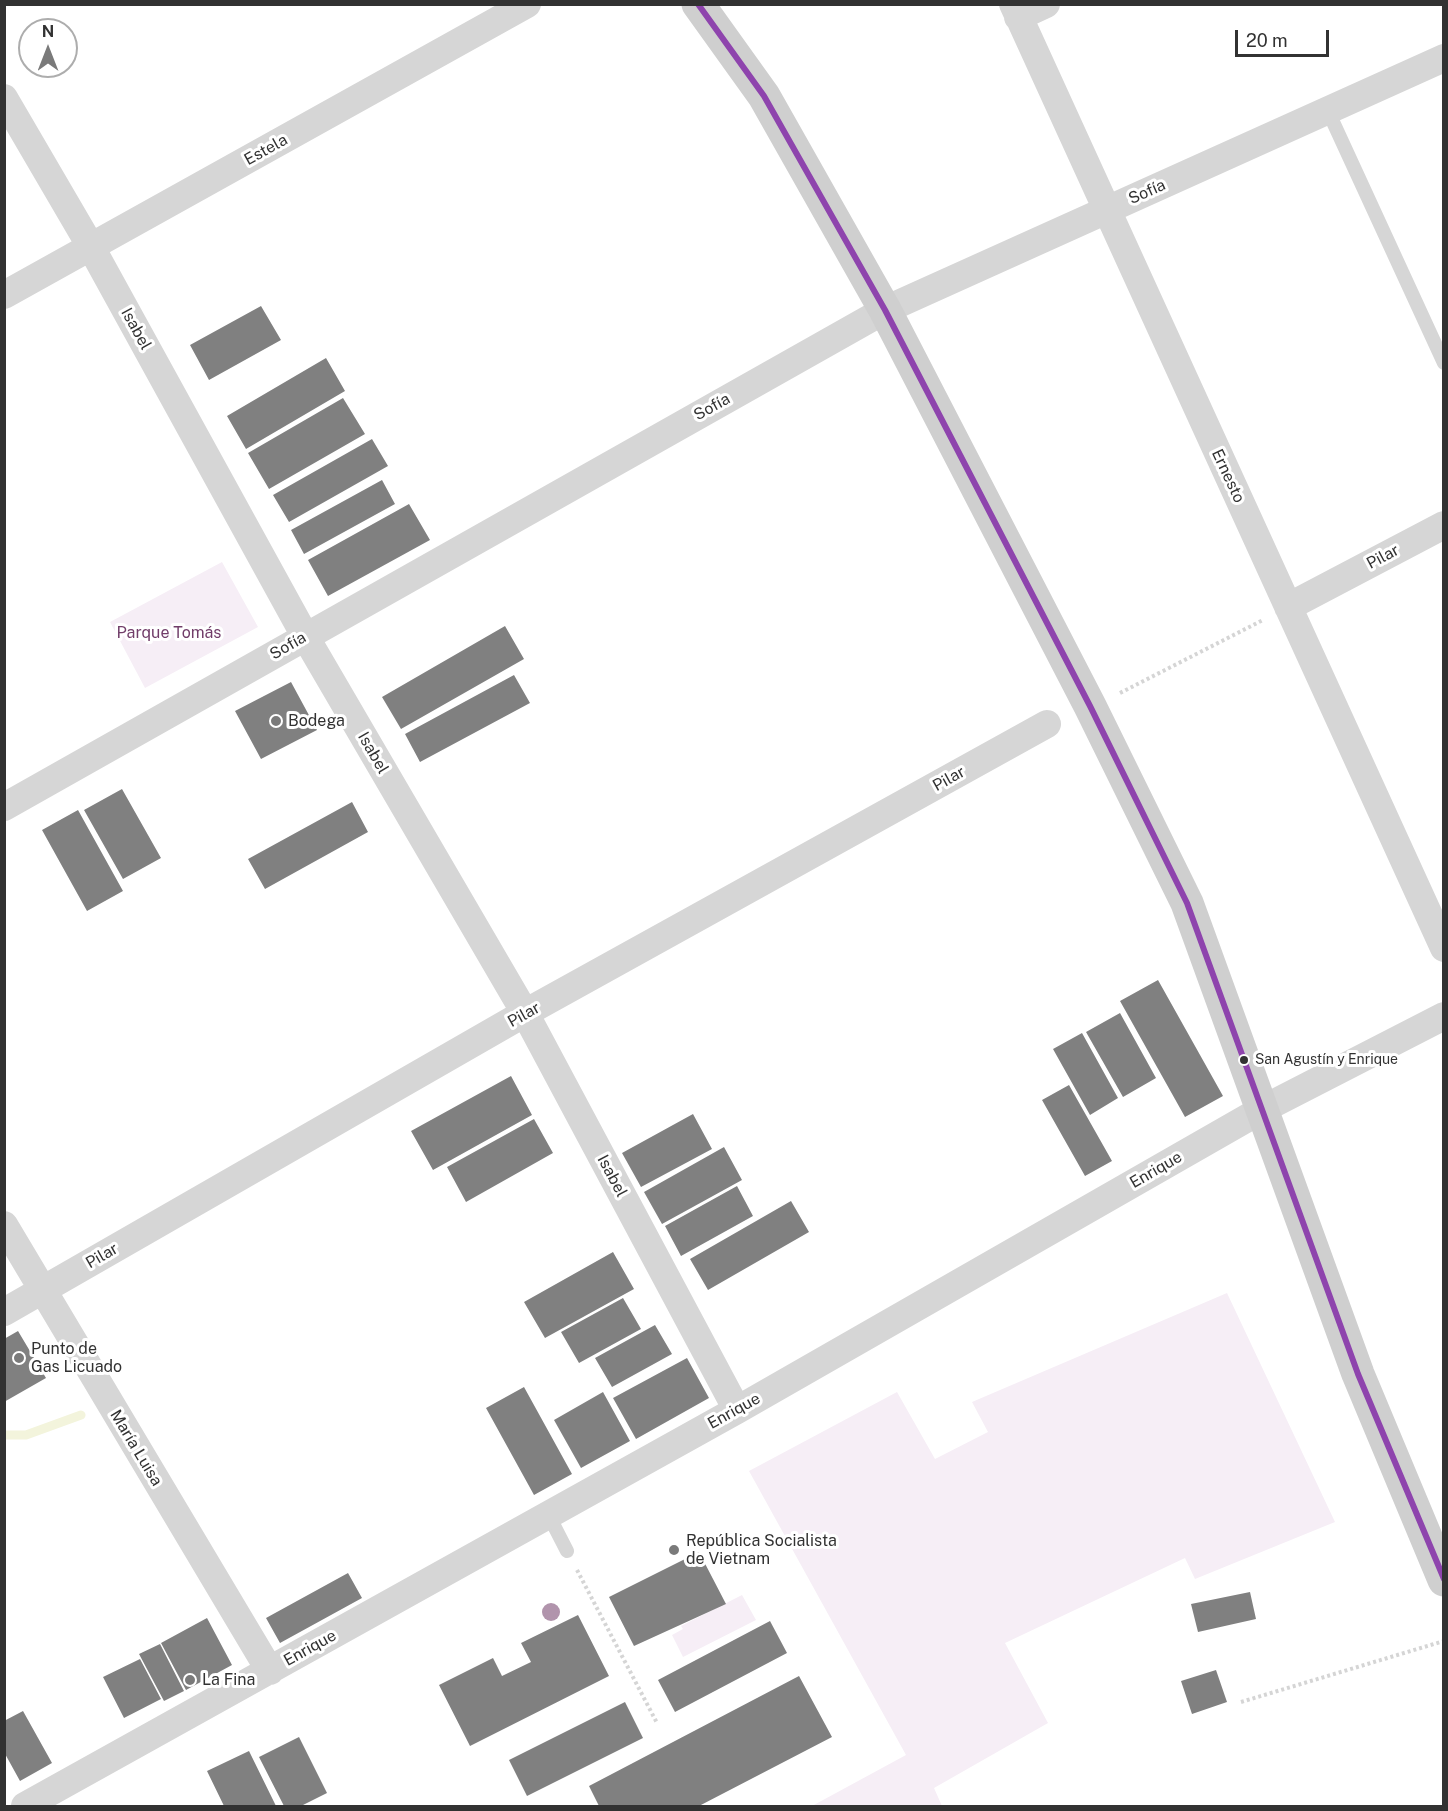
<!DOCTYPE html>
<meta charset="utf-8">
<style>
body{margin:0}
#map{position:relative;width:1448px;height:1811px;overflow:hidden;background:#fff;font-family:"Public Sans",sans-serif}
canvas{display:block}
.frame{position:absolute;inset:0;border:6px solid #323232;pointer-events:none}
.north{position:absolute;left:18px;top:18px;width:60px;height:60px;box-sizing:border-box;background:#fff;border:2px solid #adadad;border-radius:50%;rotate:0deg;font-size:16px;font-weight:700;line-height:24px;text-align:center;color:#323232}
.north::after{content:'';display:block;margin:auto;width:21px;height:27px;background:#7a7a7a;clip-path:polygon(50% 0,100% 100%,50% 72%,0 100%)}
.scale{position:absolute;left:1235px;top:30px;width:94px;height:27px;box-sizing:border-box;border:3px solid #323232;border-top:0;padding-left:8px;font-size:18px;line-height:21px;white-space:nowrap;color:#323232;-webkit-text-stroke:4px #fff;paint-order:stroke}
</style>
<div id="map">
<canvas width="1448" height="1811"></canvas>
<div class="frame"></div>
<div class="north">N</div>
<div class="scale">20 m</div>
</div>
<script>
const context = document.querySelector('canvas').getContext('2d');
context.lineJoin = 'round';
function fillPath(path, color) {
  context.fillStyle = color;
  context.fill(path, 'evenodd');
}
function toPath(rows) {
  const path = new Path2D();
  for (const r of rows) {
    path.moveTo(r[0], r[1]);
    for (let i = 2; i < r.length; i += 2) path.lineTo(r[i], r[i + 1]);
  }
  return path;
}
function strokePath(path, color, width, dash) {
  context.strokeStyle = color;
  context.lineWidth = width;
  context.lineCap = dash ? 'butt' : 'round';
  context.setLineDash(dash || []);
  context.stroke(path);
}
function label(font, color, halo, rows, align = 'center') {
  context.font = font + ' "Public Sans",sans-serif';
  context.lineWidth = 6;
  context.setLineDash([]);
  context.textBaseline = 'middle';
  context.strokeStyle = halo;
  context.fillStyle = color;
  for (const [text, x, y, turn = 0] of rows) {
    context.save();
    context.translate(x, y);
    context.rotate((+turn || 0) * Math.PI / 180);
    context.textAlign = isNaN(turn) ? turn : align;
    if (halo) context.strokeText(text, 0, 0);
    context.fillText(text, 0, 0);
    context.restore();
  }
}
fillPath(toPath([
 [222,562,258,627,145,688,110,622],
 [1227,1293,1335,1522,1195,1579,1185,1558,1005,1643,1048,1723,934,1788,942,1806,812,1806,906,1755,749,1471,897,1392,935,1459,988,1432,972,1402],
 [742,1595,756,1620,683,1657,672,1635,683,1629,681,1626]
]), '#f6eef6');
strokePath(toPath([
 [4,1435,26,1435,81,1415]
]), '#f3f4dc', 9);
fillPath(toPath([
 [261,306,281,340,209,380,190,345],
 [326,358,345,391,246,449,227,416],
 [343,398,365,434,269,489,248,453],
 [372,439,388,466,289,522,273,495],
 [382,480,395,504,304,554,291,530],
 [409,504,430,540,328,596,308,560],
 [505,626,524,659,401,729,382,697],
 [514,675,530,703,420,762,405,734],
 [291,682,317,730,261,759,235,711],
 [122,789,161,858,123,879,84,810],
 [352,802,368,832,265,889,248,859],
 [78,810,123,891,87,911,42,830],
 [1158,980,1223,1096,1185,1117,1120,1001],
 [1120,1013,1156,1078,1123,1097,1086,1032],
 [1082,1033,1118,1098,1090,1115,1053,1049],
 [511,1076,532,1115,433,1170,411,1131],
 [1069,1085,1112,1161,1085,1176,1042,1100],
 [693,1114,712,1149,641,1187,622,1153],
 [534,1119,553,1153,466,1202,447,1167],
 [724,1147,742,1180,662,1224,644,1192],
 [737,1186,753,1216,681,1256,665,1226],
 [791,1201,809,1232,708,1290,690,1259],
 [613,1252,634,1289,545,1338,524,1302],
 [623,1298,641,1329,579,1363,561,1332],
 [655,1325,672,1354,612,1387,595,1358],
 [18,1331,46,1378,4,1402,4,1339],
 [687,1358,709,1398,636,1439,613,1398],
 [524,1387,572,1474,534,1495,486,1408],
 [603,1392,630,1441,581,1468,554,1420],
 [699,1552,726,1604,634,1646,609,1597],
 [348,1573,362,1598,280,1643,266,1618],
 [1250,1592,1256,1619,1198,1632,1191,1604],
 [578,1615,609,1676,470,1746,439,1685,493,1658,502,1676,531,1662,521,1643],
 [207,1618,232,1665,186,1690,161,1643],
 [770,1621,787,1653,675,1712,658,1680],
 [160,1644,184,1691,164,1701,139,1654],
 [140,1659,161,1699,124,1718,103,1677],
 [1216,1670,1227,1702,1192,1714,1181,1681],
 [799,1676,832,1737,699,1806,599,1806,589,1786],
 [625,1702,643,1738,527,1796,509,1760],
 [23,1711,52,1763,20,1781,4,1752,4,1721],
 [299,1737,327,1793,301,1806,284,1806,259,1757],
 [249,1751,276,1806,224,1806,207,1771]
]), '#808080');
strokePath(toPath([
 [1120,693,1263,620],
 [577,1570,657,1723],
 [1241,1702,1444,1641]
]), '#d5d5d5', 4, [3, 3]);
strokePath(toPath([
 [1328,111,1444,363],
 [548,1514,567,1551]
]), '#d6d6d6', 14);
strokePath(toPath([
 [1013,4,1444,948],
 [1018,17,1046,4],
 [4,98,91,247,305,636,525,1013,737,1410],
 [4,295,527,4],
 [1288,607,1444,525],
 [4,807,885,310,1444,58],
 [4,1225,270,1671],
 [4,1312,525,1013,1047,724],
 [25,1806,737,1410,1263,1109,1444,1016]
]), '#d6d6d6', 28);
strokePath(toPath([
 [698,4,764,96,885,310,1090,706,1187,903,1358,1374,1444,1580]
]), '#cfcfcf', 33);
strokePath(toPath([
 [698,4,764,96,885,310,1090,706,1187,903,1358,1374,1444,1579]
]), '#8e44ad', 6);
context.fillStyle = '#b194ac';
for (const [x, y] of [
 [551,1612]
]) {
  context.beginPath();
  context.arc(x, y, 9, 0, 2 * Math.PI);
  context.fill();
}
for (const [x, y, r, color] of [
 [276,721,6,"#7a7a7a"],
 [1244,1060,5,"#323232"],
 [19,1358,6,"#7a7a7a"],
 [674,1550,6,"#7a7a7a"],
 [190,1680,6,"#7a7a7a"]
]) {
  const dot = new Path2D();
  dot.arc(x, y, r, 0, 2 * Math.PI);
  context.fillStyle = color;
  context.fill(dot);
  strokePath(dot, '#fff', 2);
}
label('14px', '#323232', '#fff', [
 ["San Agustín y Enrique",1255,1060]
], 'left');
label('16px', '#323232', '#fff', [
 ["Estela",266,150,-29],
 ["Sofía",1147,192,-24],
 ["Isabel",136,329,61],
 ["Sofía",712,407,-29],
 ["Ernesto",1228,476,65],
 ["Pilar",1383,557,-28],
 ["Sofía",288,646,-30],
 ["Isabel",373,753,60],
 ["Pilar",949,779,-29],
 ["Pilar",524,1015,-29],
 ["Enrique",1156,1170,-30],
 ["Isabel",612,1176,62],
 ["Pilar",102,1256,-30],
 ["Enrique",734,1411,-29],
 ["María Luisa",136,1448,59],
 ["Enrique",310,1648,-29]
]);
label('16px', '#713d69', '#fff', [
 ["Parque Tomás",169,633]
]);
label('16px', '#323232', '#fff', [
 ["Bodega",288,721],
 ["Punto de",31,1349],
 ["Gas Licuado",31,1367],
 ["República Socialista",686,1541],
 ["de Vietnam",686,1559],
 ["La Fina",202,1680]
], 'left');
</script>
